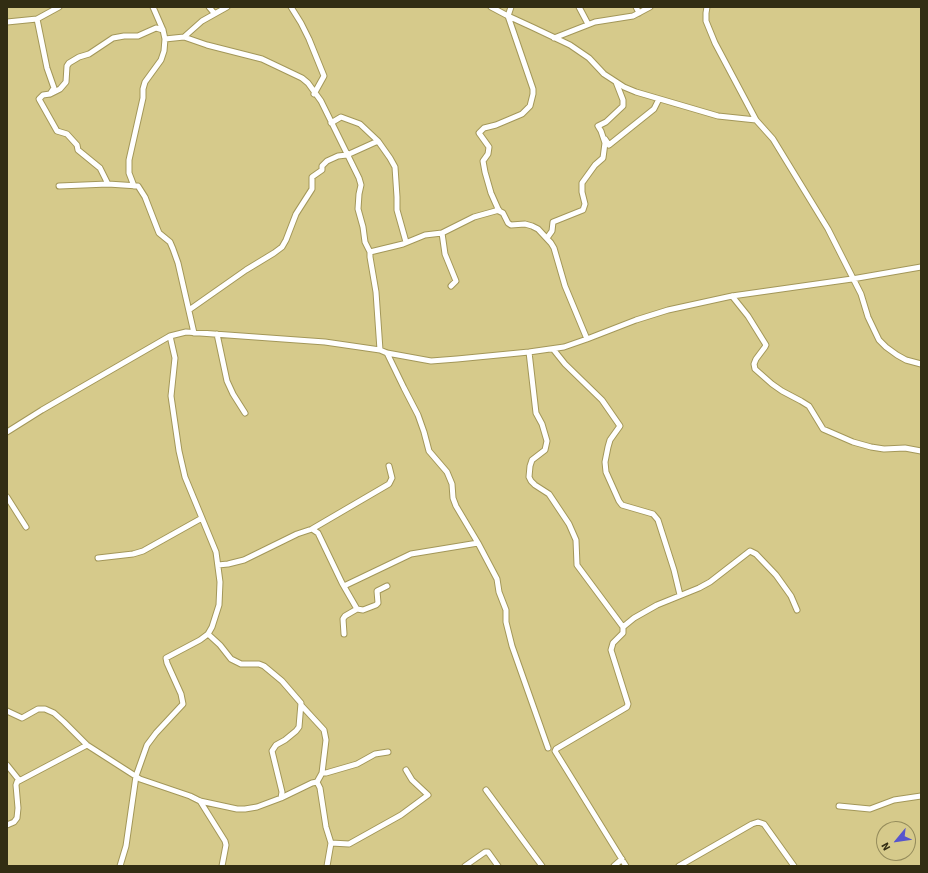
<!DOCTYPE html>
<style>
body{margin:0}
#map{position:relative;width:928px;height:873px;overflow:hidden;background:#d6ca8b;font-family:"Source Sans 3",sans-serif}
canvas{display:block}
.frame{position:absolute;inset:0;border:8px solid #322d13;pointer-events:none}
.north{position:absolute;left:876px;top:821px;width:40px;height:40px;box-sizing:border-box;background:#d6ca8b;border:1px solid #948b5b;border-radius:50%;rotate:241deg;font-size:11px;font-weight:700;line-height:16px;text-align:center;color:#322d13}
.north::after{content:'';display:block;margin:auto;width:14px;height:18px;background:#5755cd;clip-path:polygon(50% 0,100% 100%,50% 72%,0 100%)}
</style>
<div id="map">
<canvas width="928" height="873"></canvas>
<div class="frame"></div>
<div class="north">N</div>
</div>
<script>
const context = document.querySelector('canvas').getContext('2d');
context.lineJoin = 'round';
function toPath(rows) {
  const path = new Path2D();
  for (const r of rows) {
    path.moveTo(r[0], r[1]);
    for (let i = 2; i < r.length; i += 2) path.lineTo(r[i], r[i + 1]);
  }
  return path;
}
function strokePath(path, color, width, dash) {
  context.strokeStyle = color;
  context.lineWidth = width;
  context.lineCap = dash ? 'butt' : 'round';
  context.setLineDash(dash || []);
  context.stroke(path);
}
const street = toPath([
 [209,7,214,13],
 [291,7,301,23,309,39,324,76,314,94],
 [491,7,508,16,532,27,570,45,589,58,604,74,624,87,636,92,718,116,756,120],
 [511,7,508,16,533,89,533,94,530,106,522,114,496,125,484,128,479,133,489,147,488,154,483,161,485,172,491,193,499,211,503,213,508,223,511,225,525,224,532,226,538,229,551,243,554,248,565,286,587,339],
 [579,7,588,24],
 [636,7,639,13],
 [707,7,706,13,706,21,715,43,756,120,773,139,828,229,861,294,868,317,879,340,886,347,897,355,906,360,921,364],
 [37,19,47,68,54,88,50,94,43,95,39,99,57,131,67,134,77,145,78,150,100,168,108,184],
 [7,22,37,19,59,7],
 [184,37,202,21,227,7],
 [554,38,595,22,633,16,650,7],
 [165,39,184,37,207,45,262,59,302,78,308,83,321,101,359,178,361,185,359,194,358,209,363,227,365,242,370,252,370,257,376,292,380,350],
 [50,94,60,89,66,82,67,66,69,63,79,57,89,54,113,38,124,36,138,36,156,28,163,30],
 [331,123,341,117,360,124,378,141,390,158,395,167,397,197,397,210,406,242],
 [605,139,609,145,654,109,659,99],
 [59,186,108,184,138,186,145,197,157,228,159,233,170,242,173,249,178,263,194,333],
 [134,186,129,173,129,160,143,98,143,89,145,82,161,60,164,51,165,39,163,30,153,7],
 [442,233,445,254,456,281,451,286],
 [547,238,552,231,553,222,583,210,585,204,582,192,582,183,595,165,603,158,605,143,601,131,598,126,606,122,623,106,623,100,616,82],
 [370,252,403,244,425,235,442,233,474,217,499,210],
 [732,296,748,316,766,345,765,347,756,359,754,364,755,369,772,384,782,391,801,401,809,406,823,429,853,442,871,447,884,449,905,448,921,451],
 [189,310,246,270,274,253,282,247,286,240,296,214,312,189,312,177,322,170,322,166,327,161,338,156,347,155,378,141],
 [217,334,227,381,233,394,245,413],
 [553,349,565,364,602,400,620,426,610,440,608,447,605,462,606,472,619,501,622,505,653,514,658,520,674,570,680,595],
 [529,352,536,413,542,424,547,441,545,450,532,460,530,466,529,477,531,481,535,485,549,494,569,524,576,540,577,565,623,627,623,633,613,643,611,650,628,704,627,707,556,749,555,751,626,866],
 [387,353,404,388,418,415,424,432,429,451,447,472,452,484,453,498,456,506,478,543,497,579,499,592,506,610,506,622,512,646,548,748],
 [7,432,42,410,170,336,186,332,325,342,380,350,387,353,431,361,457,359,529,352,564,347,587,339,636,320,668,310,732,296,852,279,921,267],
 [7,497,26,527],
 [312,529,389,484,392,478,389,466],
 [98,558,133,554,143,551,202,518],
 [218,565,228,564,244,560,297,534,312,529,318,533,342,583,357,609,363,610,376,605,378,603,377,591,387,586],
 [344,586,411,554,478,543],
 [623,627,634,618,657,605,699,588,710,582,750,551,756,554,776,575,791,596,797,610],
 [208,634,220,645,231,659,241,664,259,664,264,666,282,681,301,703,299,727,296,731,285,740,276,745,272,751,282,792,281,798],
 [344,634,343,619,345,616,357,609],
 [7,711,22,718,38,709,45,709,54,713,64,722,87,745,140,779,190,796,200,801,237,809,245,809,257,807,281,798,312,783,317,782,322,773,326,740,324,730,301,705],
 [7,765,19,780],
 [322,773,326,773,357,764,375,754,388,752],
 [317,782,320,788,326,827,331,843,327,866],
 [486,790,542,866],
 [200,801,225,841,226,845,222,866],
 [839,806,870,809,894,800,921,796],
 [7,825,14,822,17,818,18,808,16,785,17,782,87,745],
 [331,843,349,844,401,815,428,795,412,780,406,770],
 [120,866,126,846,136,776,147,745,156,733,183,704,181,694,167,663,166,658,200,640,208,634,212,627,219,605,220,582,216,552,185,477,179,451,171,396,175,358,170,336],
 [465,866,485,852,488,852,498,866],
 [614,866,622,859],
 [679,866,752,824,758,822,764,824,794,866]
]);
strokePath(street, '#a39759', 7);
strokePath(street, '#fff', 5);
</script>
